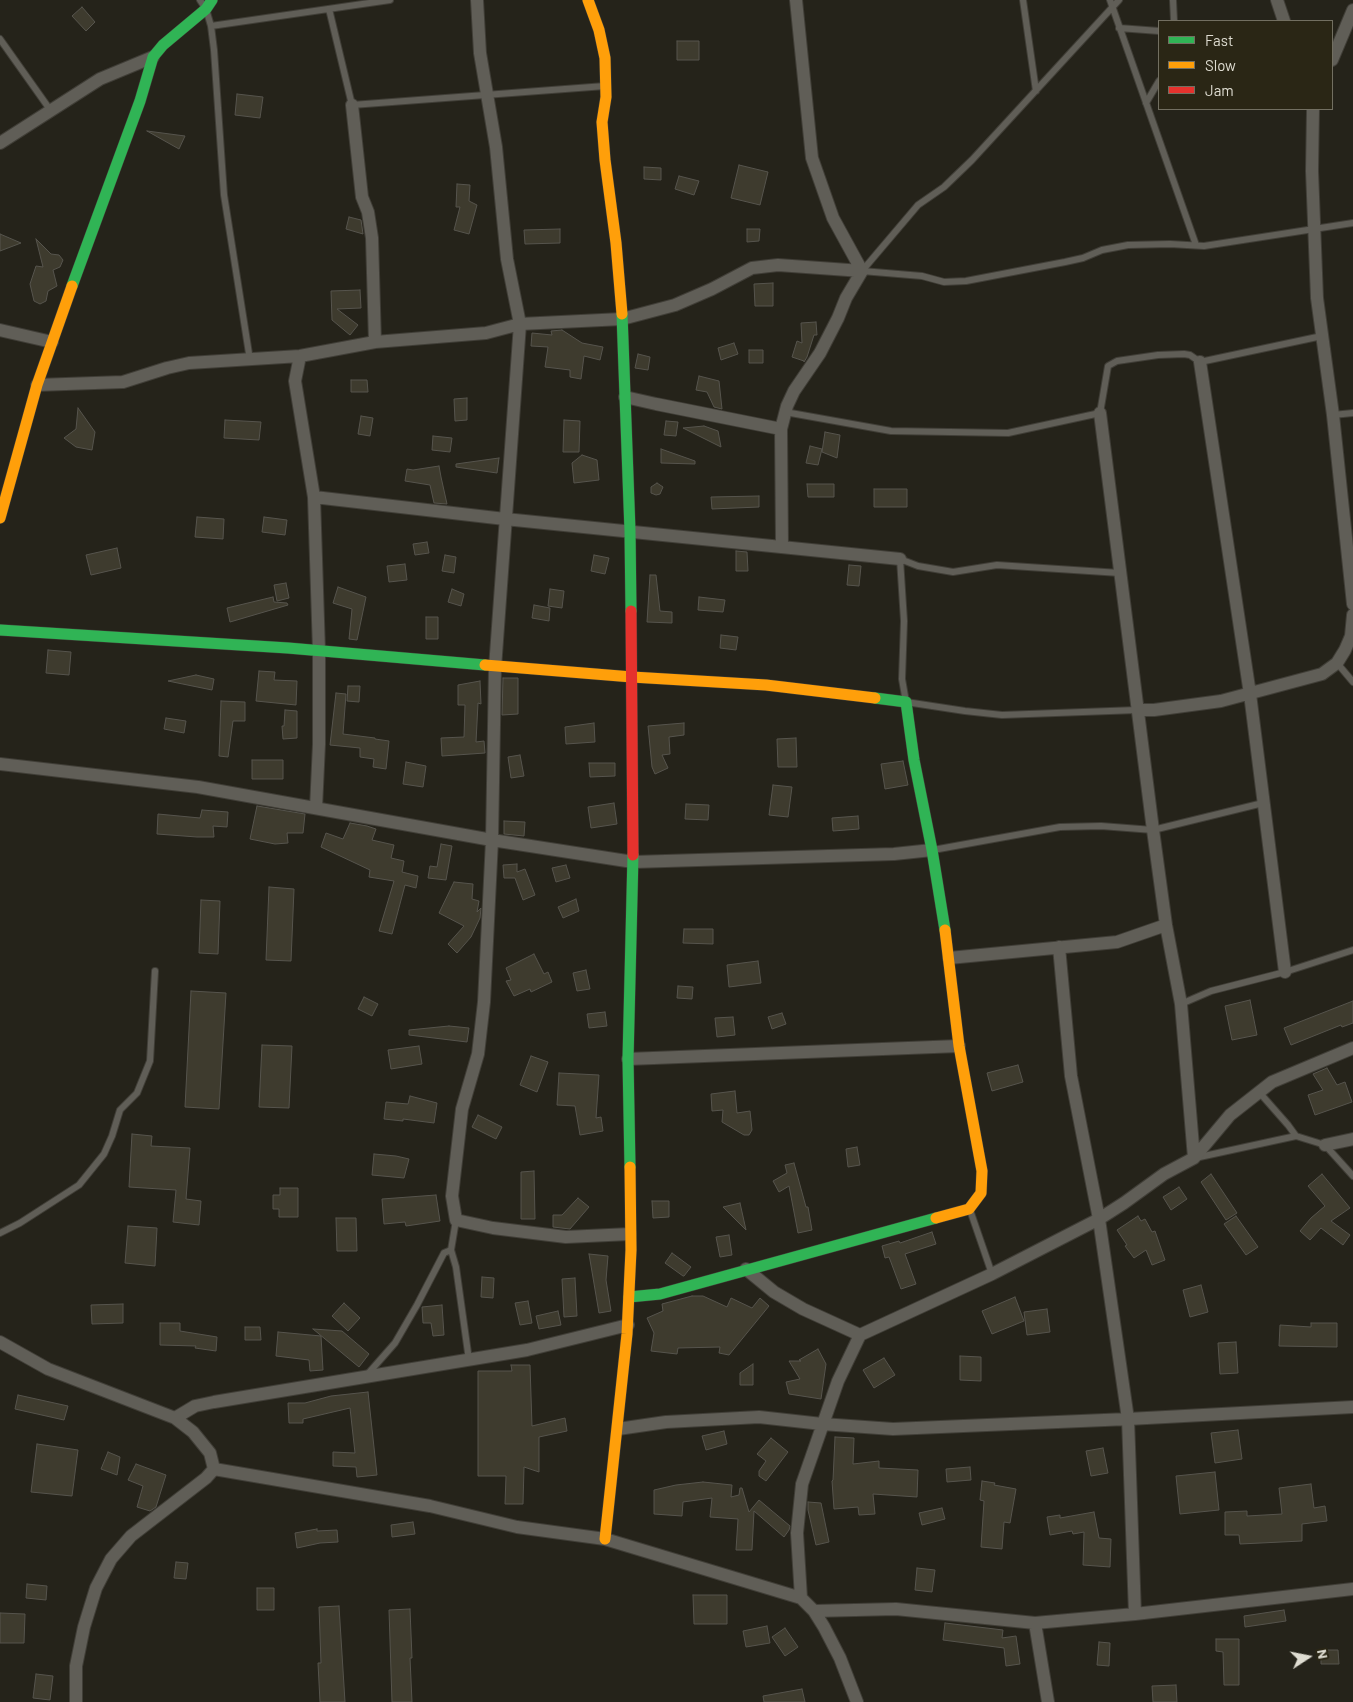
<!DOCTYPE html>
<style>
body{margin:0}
#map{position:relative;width:1353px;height:1702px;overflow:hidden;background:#25231a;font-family:Barlow,sans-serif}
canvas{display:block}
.legend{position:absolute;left:1158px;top:20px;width:175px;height:90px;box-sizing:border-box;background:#2a2615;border:1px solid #726f61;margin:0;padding:6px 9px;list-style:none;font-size:15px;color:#dfddd2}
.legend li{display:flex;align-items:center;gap:10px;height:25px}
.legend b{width:25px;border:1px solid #726f61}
.north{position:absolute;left:1283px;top:1632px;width:50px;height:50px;-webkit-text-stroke:4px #2a2615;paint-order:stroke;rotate:79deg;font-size:14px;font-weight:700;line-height:20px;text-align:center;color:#dfddd2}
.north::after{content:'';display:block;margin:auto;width:18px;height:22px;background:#dfddd2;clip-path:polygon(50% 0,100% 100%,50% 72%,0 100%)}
</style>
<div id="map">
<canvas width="1353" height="1702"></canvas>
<ul class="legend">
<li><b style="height:6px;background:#30b455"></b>Fast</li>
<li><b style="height:6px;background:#ff9f0a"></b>Slow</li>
<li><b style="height:6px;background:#e5322d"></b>Jam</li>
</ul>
<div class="north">N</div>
</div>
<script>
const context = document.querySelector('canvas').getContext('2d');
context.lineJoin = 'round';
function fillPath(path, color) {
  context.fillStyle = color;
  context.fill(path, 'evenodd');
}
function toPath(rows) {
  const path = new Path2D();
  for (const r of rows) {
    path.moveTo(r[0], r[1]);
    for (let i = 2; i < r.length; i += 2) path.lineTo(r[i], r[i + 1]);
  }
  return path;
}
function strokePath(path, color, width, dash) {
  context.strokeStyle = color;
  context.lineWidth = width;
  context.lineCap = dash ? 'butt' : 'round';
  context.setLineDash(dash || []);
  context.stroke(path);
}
const building = toPath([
 [82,7,95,22,86,31,72,16,82,7],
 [677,41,699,41,699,60,677,60,677,41],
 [237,94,263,97,260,118,235,115,237,94],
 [147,131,185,136,179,149,147,131],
 [739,165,768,172,760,205,731,198,739,165],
 [644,167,661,168,661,180,644,179,644,167],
 [679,176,699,181,694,195,675,189,679,176],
 [457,184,470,185,469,201,477,205,469,234,454,230,460,207,456,207,457,184],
 [349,217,361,220,363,234,346,229,349,217],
 [560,229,560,243,525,244,524,230,560,229],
 [747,229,760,229,759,241,747,242,747,229],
 [0,234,21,243,0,251,0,234],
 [36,239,51,254,59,255,63,260,60,267,53,270,57,286,48,291,46,301,40,304,34,301,30,284,36,266,43,267,36,239],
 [773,283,773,306,755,306,754,284,773,283],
 [360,290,361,308,337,309,358,325,350,335,332,320,331,291,360,290],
 [816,322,817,335,814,335,807,357,804,362,804,361,792,357,797,341,802,343,801,323,816,322],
 [562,330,582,343,603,347,600,360,584,356,581,379,570,377,570,370,545,367,548,347,531,346,532,333,552,335,551,331,562,330],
 [734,343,738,354,721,360,718,348,734,343],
 [749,350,763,350,763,363,749,363,749,350],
 [638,354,650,357,648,370,635,368,638,354],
 [699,376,719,381,722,409,714,407,707,392,696,390,699,376],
 [351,380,367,380,368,392,351,392,351,380],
 [467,398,467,420,455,421,454,399,467,398],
 [78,408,95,432,92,450,76,447,64,438,76,429,78,408],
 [361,416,373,418,370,436,358,434,361,416],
 [225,420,261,422,259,440,224,438,225,420],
 [564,420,580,421,579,452,563,452,564,420],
 [666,421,678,422,676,436,664,435,666,421],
 [704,426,718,431,721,447,683,428,704,426],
 [825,432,840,435,837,458,822,452,825,432],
 [433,436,452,438,450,452,432,450,433,436],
 [810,446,822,449,818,465,806,463,810,446],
 [661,449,695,461,695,464,661,463,661,449],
 [582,455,597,460,599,480,574,483,572,463,582,455],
 [499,458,497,473,456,467,456,464,499,458],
 [439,466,441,477,447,504,434,503,430,485,405,481,407,469,413,470,439,466],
 [657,483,663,487,660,494,656,495,651,493,651,487,657,483],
 [807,484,834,484,834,497,808,497,807,484],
 [874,489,907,489,907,507,874,507,874,489],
 [759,496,759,507,712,509,711,497,759,496],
 [197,517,224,519,223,539,195,537,197,517],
 [264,517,287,520,285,535,262,532,264,517],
 [427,542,429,553,415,555,413,544,427,542],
 [117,548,121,568,91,575,86,555,117,548],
 [736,551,747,552,748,571,736,571,736,551],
 [445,555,456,557,454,573,442,571,445,555],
 [594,555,609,558,605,574,591,571,594,555],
 [405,564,407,580,389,582,387,566,405,564],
 [849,565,861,566,859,586,847,585,849,565],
 [650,575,656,575,660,611,672,612,672,623,647,622,650,575],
 [286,583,289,598,277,601,274,585,286,583],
 [338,587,366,597,357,640,349,639,352,609,333,603,338,587],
 [452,589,464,594,461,606,448,602,452,589],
 [550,589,564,591,562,608,548,606,550,589],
 [273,597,274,602,287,603,288,605,230,622,227,608,273,597],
 [699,597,725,600,723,612,698,610,699,597],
 [534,605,550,608,549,621,532,618,534,605],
 [426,617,438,617,438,639,426,639,426,617],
 [721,635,738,637,736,650,720,648,721,635],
 [48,650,71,652,69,675,46,673,48,650],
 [259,671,275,672,274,680,297,681,296,705,256,701,259,671],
 [196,675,214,679,212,690,168,681,196,675],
 [503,678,518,678,518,714,502,715,503,678],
 [480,681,481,704,478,703,476,742,484,741,485,753,442,756,441,738,464,737,465,705,458,705,458,685,480,681],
 [348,686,360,686,359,702,347,701,348,686],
 [336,693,346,694,343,734,375,738,375,739,389,741,386,769,373,767,374,759,360,757,360,748,330,745,336,693],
 [221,701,245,702,245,721,233,721,228,757,219,756,221,701],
 [285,710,297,711,297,738,283,739,282,726,284,726,285,710],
 [166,718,186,721,184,733,164,729,166,718],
 [594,723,595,742,566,744,565,727,594,723],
 [684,723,684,735,669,737,670,754,662,755,668,768,655,774,652,767,648,726,684,723],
 [796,738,797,767,778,767,777,739,796,738],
 [520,755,524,776,511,778,508,757,520,755],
 [252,760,283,760,283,779,252,779,252,760],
 [903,761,908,785,885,789,881,764,903,761],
 [406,762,426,766,423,787,403,784,406,762],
 [589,763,615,763,615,776,590,777,589,763],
 [773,785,792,787,788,817,769,815,773,785],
 [614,803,617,824,591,828,588,807,614,803],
 [686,804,709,805,708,820,685,819,686,804],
 [257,806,305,814,303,833,287,833,288,843,275,844,250,839,257,806],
 [202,810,228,812,227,827,213,826,214,837,197,837,157,834,158,814,200,818,202,810],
 [858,816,859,829,833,831,832,818,858,816],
 [504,821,525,822,524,836,504,834,504,821],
 [350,823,367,826,376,829,372,840,394,845,391,858,404,861,402,872,418,876,416,888,405,885,392,934,379,931,394,881,369,877,370,870,321,847,326,833,343,839,350,823],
 [441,844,452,846,446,880,428,878,430,866,437,867,441,844],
 [517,864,517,872,525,869,535,895,523,900,515,878,504,878,503,865,517,864],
 [566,865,570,878,556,882,552,868,566,865],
 [454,882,473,884,472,899,479,901,477,912,481,908,480,918,471,937,457,953,448,944,464,926,439,913,454,882],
 [269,887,294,889,291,961,266,960,269,887],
 [576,899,579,911,563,918,558,907,576,899],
 [201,900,220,901,218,954,199,953,201,900],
 [684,929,713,929,713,944,683,943,684,929],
 [534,954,544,974,548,972,552,982,531,992,530,989,514,996,506,981,511,980,506,968,534,954],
 [758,961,761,983,729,987,727,965,758,961],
 [586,970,590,989,577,991,573,973,586,970],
 [678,986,693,987,692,999,677,998,678,986],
 [191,991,226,993,219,1109,185,1107,191,991],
 [364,997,378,1004,372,1016,358,1009,364,997],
 [1250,1000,1257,1035,1232,1040,1225,1006,1250,1000],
 [1353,1001,1353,1023,1342,1027,1341,1025,1291,1045,1284,1028,1353,1001],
 [605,1012,607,1026,589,1028,587,1014,605,1012],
 [782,1013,786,1024,772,1029,768,1017,782,1013],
 [733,1017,735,1035,717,1037,715,1018,733,1017],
 [449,1026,469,1028,467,1042,409,1035,409,1030,449,1026],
 [262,1045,292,1046,289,1108,259,1107,262,1045],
 [419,1046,422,1064,391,1069,388,1050,419,1046],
 [531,1056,548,1062,537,1092,520,1085,531,1056],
 [1018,1065,1023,1082,992,1091,987,1073,1018,1065],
 [1327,1068,1337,1085,1345,1082,1352,1102,1315,1115,1308,1095,1323,1090,1313,1074,1327,1068],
 [559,1073,599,1075,596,1118,601,1117,603,1131,580,1135,575,1106,557,1105,559,1073],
 [735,1091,737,1113,750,1111,752,1130,749,1135,744,1135,722,1122,723,1110,712,1111,711,1094,735,1091],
 [410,1096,437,1103,434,1123,403,1119,403,1121,384,1119,386,1102,408,1104,410,1096],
 [478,1115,502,1127,496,1139,472,1127,478,1115],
 [132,1134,152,1136,151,1146,190,1148,186,1199,201,1201,199,1225,173,1222,176,1190,129,1187,132,1134],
 [857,1147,860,1165,848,1167,846,1149,857,1147],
 [374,1154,396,1156,409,1159,404,1178,372,1175,374,1154],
 [794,1163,806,1207,808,1207,812,1230,798,1233,789,1186,779,1192,773,1181,787,1173,785,1165,794,1163],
 [534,1171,535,1219,521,1219,521,1172,534,1171],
 [1211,1174,1237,1213,1226,1220,1201,1182,1211,1174],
 [1322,1174,1350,1208,1331,1221,1350,1235,1343,1245,1321,1228,1310,1240,1300,1231,1311,1218,1325,1206,1308,1186,1322,1174],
 [1179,1187,1187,1199,1171,1210,1163,1197,1179,1187],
 [280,1188,298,1188,298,1217,279,1217,279,1209,273,1209,273,1195,280,1195,280,1188],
 [436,1195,440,1221,406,1226,405,1222,384,1224,382,1199,436,1195],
 [578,1198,589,1207,570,1229,553,1227,553,1215,562,1215,578,1198],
 [652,1201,669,1201,669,1217,653,1218,652,1201],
 [740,1203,746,1230,723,1207,740,1203],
 [1138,1216,1141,1221,1145,1219,1152,1232,1155,1231,1165,1260,1152,1265,1146,1250,1134,1258,1125,1246,1127,1245,1117,1230,1138,1216],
 [1236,1216,1258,1247,1246,1255,1224,1224,1236,1216],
 [336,1218,356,1218,357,1251,337,1251,336,1218],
 [128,1226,157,1228,155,1266,125,1263,128,1226],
 [932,1232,936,1244,905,1254,916,1284,901,1289,889,1257,885,1258,882,1246,899,1241,900,1243,932,1232],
 [729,1235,732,1255,720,1257,716,1237,729,1235],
 [672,1253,691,1267,684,1276,683,1276,665,1263,672,1253],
 [589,1254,608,1256,606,1280,611,1311,599,1313,589,1254],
 [482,1277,494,1278,493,1298,481,1297,482,1277],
 [575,1278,577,1316,564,1317,562,1279,575,1278],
 [1201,1285,1208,1312,1190,1317,1183,1290,1201,1285],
 [692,1296,703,1296,727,1307,731,1298,752,1308,760,1298,769,1306,729,1355,719,1353,720,1347,678,1348,677,1354,651,1351,654,1333,647,1318,663,1311,662,1304,692,1296],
 [1015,1297,1024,1321,992,1334,982,1311,1015,1297],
 [528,1301,532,1323,520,1325,515,1303,528,1301],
 [344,1303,360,1318,348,1331,332,1316,344,1303],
 [123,1304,123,1323,92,1324,91,1305,123,1304],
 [442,1305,444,1335,433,1336,431,1323,423,1323,422,1307,442,1305],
 [1047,1309,1050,1332,1027,1335,1024,1312,1047,1309],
 [558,1311,561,1325,539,1329,536,1316,558,1311],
 [160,1323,180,1323,180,1331,217,1337,216,1351,195,1348,196,1346,160,1345,160,1323],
 [1311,1323,1337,1323,1337,1347,1279,1346,1280,1325,1311,1327,1311,1323],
 [245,1327,260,1327,261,1340,245,1340,245,1327],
 [313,1329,342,1331,369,1354,359,1367,313,1329],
 [278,1332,321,1336,323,1370,310,1371,309,1360,276,1356,278,1332],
 [1236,1342,1238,1373,1220,1374,1218,1343,1236,1342],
 [818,1349,826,1364,821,1399,789,1394,786,1382,800,1379,789,1361,801,1361,799,1360,818,1349],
 [960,1356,981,1357,981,1381,960,1380,960,1356],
 [884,1358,895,1375,874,1388,863,1370,884,1358],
 [753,1364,753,1385,740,1385,740,1373,753,1364],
 [511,1365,530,1365,532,1426,565,1418,567,1431,539,1437,539,1472,524,1467,523,1504,505,1504,506,1476,478,1476,478,1371,512,1371,511,1365],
 [368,1392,377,1475,357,1477,356,1467,333,1466,333,1452,355,1453,350,1408,303,1419,303,1423,289,1423,288,1403,305,1403,331,1396,368,1392],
 [18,1395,68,1406,64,1420,15,1409,18,1395],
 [1238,1430,1242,1459,1215,1463,1211,1433,1238,1430],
 [724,1431,727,1444,706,1450,702,1436,724,1431],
 [835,1437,854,1438,853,1464,879,1461,879,1468,918,1470,917,1497,873,1494,875,1514,859,1515,858,1507,834,1509,832,1481,833,1480,835,1437],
 [771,1438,788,1452,766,1481,759,1476,759,1471,766,1461,757,1454,771,1438],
 [37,1444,78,1450,72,1496,31,1492,37,1444],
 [1103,1448,1108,1473,1091,1476,1086,1451,1103,1448],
 [108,1452,120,1457,117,1475,101,1469,108,1452],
 [136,1464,166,1475,156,1507,150,1511,137,1507,143,1486,128,1480,136,1464],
 [970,1467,971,1480,947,1482,946,1469,970,1467],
 [1215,1472,1219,1510,1180,1514,1176,1476,1215,1472],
 [982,1481,995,1483,994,1485,1016,1489,1010,1523,1004,1522,1002,1549,981,1547,984,1501,980,1500,982,1481],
 [703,1482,732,1485,731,1497,739,1495,740,1488,742,1488,749,1512,759,1500,790,1526,789,1530,784,1537,754,1511,752,1550,736,1550,738,1519,710,1517,712,1498,683,1502,682,1516,654,1514,654,1490,676,1485,703,1482],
 [1311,1484,1314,1508,1325,1506,1327,1521,1302,1524,1302,1541,1240,1544,1239,1535,1225,1535,1225,1512,1247,1511,1247,1516,1282,1514,1279,1488,1311,1484],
 [808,1502,821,1503,829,1542,816,1545,808,1510,808,1502],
 [942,1508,945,1519,922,1525,919,1513,942,1508],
 [1094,1512,1099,1538,1111,1539,1110,1567,1083,1565,1084,1532,1073,1534,1072,1531,1050,1535,1047,1517,1060,1515,1060,1518,1094,1512],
 [413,1522,415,1534,392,1537,391,1525,413,1522],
 [317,1529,317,1531,337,1530,338,1542,320,1543,297,1548,295,1533,317,1529],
 [176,1562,188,1563,186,1579,174,1578,176,1562],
 [917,1568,935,1570,932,1592,915,1590,917,1568],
 [27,1584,47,1586,46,1600,26,1598,27,1584],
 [257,1588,274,1588,274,1610,257,1610,257,1588],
 [693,1595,727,1595,727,1624,694,1624,693,1595],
 [339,1606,345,1702,320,1702,318,1663,321,1663,319,1607,339,1606],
 [410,1609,412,1658,410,1658,412,1702,392,1702,389,1610,410,1609],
 [1284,1610,1286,1621,1245,1627,1244,1616,1284,1610],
 [0,1613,25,1614,24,1643,0,1643,0,1613],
 [945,1623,1003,1630,1002,1638,1016,1636,1020,1664,1006,1666,1004,1648,943,1640,945,1623],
 [767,1626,770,1643,746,1647,743,1631,767,1626],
 [785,1628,798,1647,785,1656,772,1637,785,1628],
 [1216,1639,1239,1639,1239,1685,1224,1685,1223,1652,1216,1651,1216,1639],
 [1099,1642,1110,1643,1109,1666,1097,1665,1099,1642],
 [1321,1650,1338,1650,1339,1664,1321,1664,1321,1650],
 [36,1674,53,1676,50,1700,33,1698,36,1674],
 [1176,1685,1177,1702,1153,1702,1152,1686,1176,1685],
 [802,1689,805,1702,764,1702,763,1696,802,1689]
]);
fillPath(building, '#3e3b2e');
strokePath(building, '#56544d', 1);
const lane = toPath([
 [200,0,206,9,211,26,390,0],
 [1023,0,1036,91],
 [1110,0,1196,245],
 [1173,0,1174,21],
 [329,9,352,105,605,86],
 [211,26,214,50,224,195,250,360],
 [1119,28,1159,31],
 [0,39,51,111],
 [1146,103,1159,81],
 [862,271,922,276,944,282,966,281,1065,262,1083,258,1102,250,1128,245,1170,244,1204,246,1353,223],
 [862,271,918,205,944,187,972,160,1119,0],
 [785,412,891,431,1008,433,1100,413,1108,366,1117,361,1158,355,1184,354,1190,355,1200,362,1322,336],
 [1333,415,1353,413],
 [1120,573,997,565,953,572,918,566,900,559,904,621,902,679,906,702,965,711,1002,715,1137,710],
 [1337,663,1353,682],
 [933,850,1060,827,1101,826,1153,830,1263,803],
 [1181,1004,1211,991,1285,972,1353,950],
 [1259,1092,1288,1125,1296,1136],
 [1195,1158,1296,1136,1325,1145,1353,1176],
 [970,1210,992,1274],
 [456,1220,451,1250,456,1267,469,1360],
 [0,1233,20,1223,79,1185,104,1154,112,1136,120,1110,137,1093,150,1061,155,971],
 [366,1376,395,1343,417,1305,444,1253,451,1250]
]);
const street = toPath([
 [477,0,480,53,496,147,507,259,520,324,495,668,492,840,484,1002,478,1054,462,1109,452,1196,456,1220,493,1228,566,1237,630,1234],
 [796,0,812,158,833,218,862,271],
 [1277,0,1284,21],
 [1332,60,1353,10],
 [352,105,362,197,368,212,372,238,375,342],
 [1313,109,1312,171,1317,298,1333,415,1353,604],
 [0,143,100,79,153,57],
 [0,330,52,342],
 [300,356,295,381,314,497,319,651,319,744,316,808],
 [1200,362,1250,694,1285,972],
 [37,385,123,382,167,368,189,363,300,356,375,342,486,333,520,324,622,319,675,305,712,289,752,268,778,265,862,271],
 [625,397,656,404,781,429],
 [1100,413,1153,830,1166,925,1181,1004,1194,1158],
 [314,497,505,519,900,559],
 [782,547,781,429,787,406,794,391,820,353,838,318,846,298,862,271],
 [1137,710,1154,710,1221,701,1322,674,1337,663,1345,650,1351,636,1353,615],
 [0,764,198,787,492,840,633,862,894,854,932,850],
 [1059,947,1071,1076,1099,1219,1128,1419,1135,1614],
 [949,958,1117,942,1166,925],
 [628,1059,959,1046],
 [1325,1145,1353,1139],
 [746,1269,774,1292,803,1309,860,1335],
 [0,1342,48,1369,175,1418,193,1432,210,1453,214,1469],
 [175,1418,195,1406,214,1402,527,1350,628,1325],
 [618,1429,666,1422,759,1417,822,1424,893,1429,1128,1419,1353,1407],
 [214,1469,430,1506,517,1527,605,1539,801,1598,814,1611,824,1627,840,1658,857,1702],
 [801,1598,797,1533,802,1484,838,1381,860,1335,992,1274,1099,1219,1124,1203,1164,1174,1194,1158,1230,1115,1272,1082,1353,1048],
 [814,1611,896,1609,1035,1623,1135,1614,1353,1589],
 [1035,1623,1048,1702],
 [76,1702,76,1666,84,1627,96,1588,111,1559,131,1536,206,1478,214,1469]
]);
const fast = toPath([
 [72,286,140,101,153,57,163,45,206,9,212,0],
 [622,314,630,531,631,611],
 [0,630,288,648,485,665],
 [875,698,906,702,914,760,932,850,945,930],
 [630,1167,628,1059,633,855],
 [629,1297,660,1294,936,1218]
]);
const slow = toPath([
 [588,0,599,30,605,58,606,97,602,122,605,160,616,243,622,314],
 [0,518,37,385,72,286],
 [485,665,632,677,766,685,875,698],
 [936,1218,969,1209,981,1193,982,1171,959,1046,945,930],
 [605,1539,627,1334,631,1250,630,1167]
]);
const jam = toPath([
 [631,611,633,855]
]);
strokePath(lane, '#403e37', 8);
strokePath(street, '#403e37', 14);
strokePath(fast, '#403e37', 12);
strokePath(slow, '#403e37', 12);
strokePath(jam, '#403e37', 12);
strokePath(lane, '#605e57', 6);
strokePath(street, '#605e57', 12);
strokePath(fast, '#30b455', 11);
strokePath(slow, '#ff9f0a', 11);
strokePath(jam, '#e5322d', 11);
</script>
